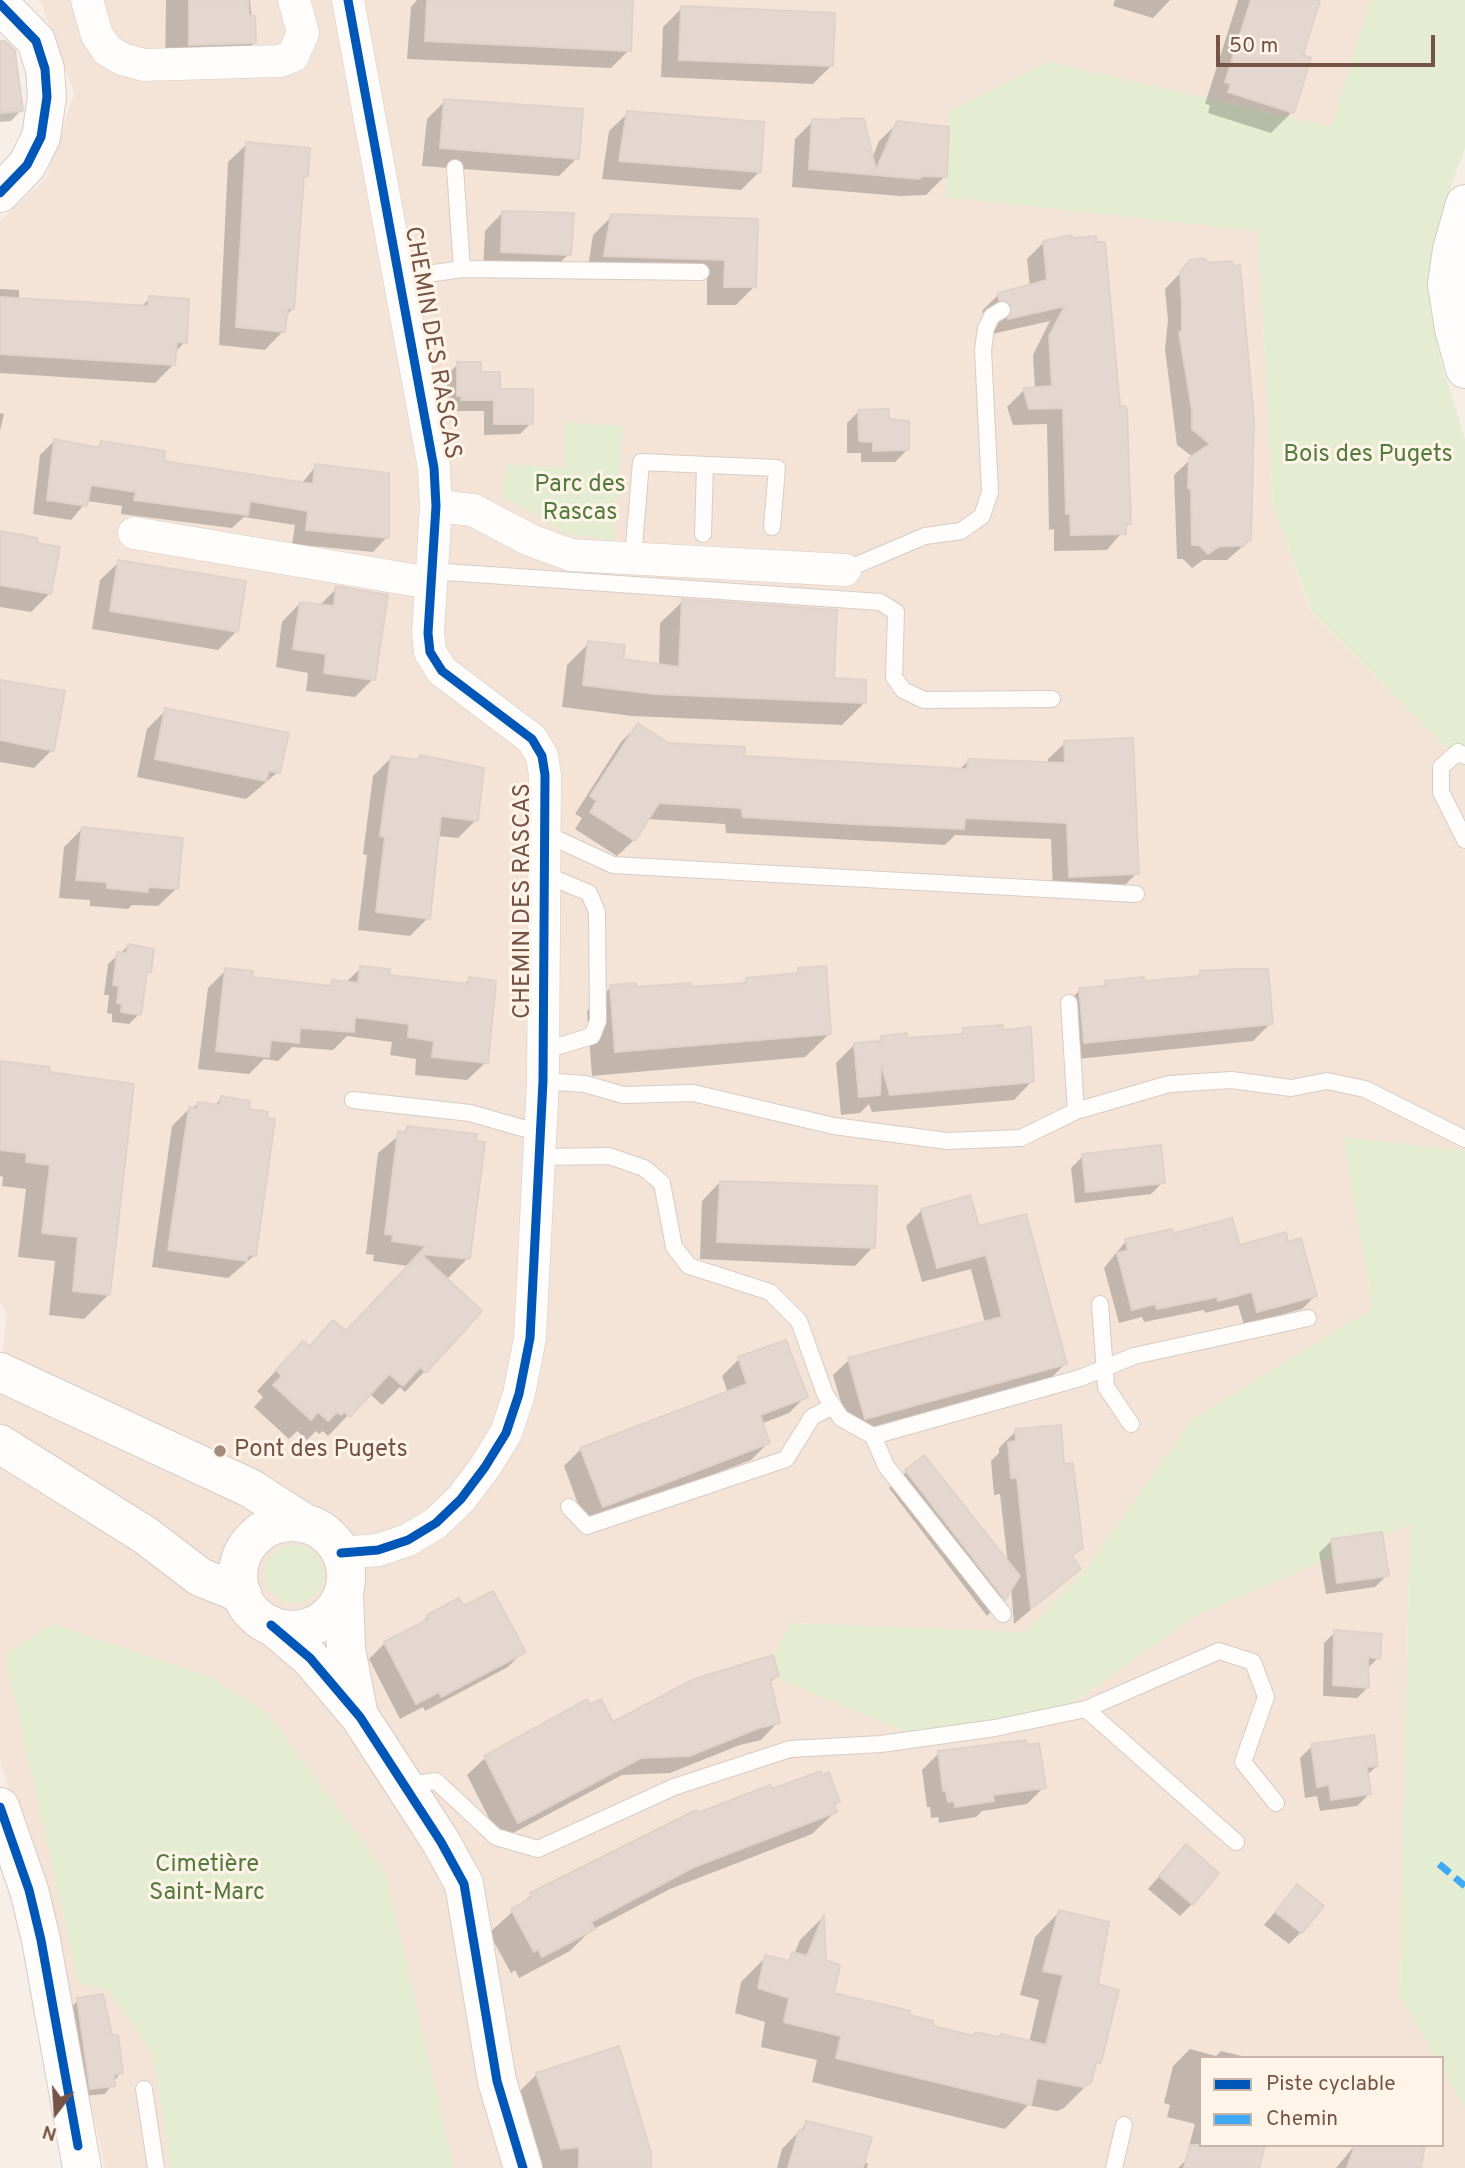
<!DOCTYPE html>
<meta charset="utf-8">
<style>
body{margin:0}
#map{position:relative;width:1465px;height:2168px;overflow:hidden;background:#f7efe7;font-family:Overpass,sans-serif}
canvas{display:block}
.legend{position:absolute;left:1199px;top:2056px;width:245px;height:91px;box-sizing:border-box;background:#fff4e8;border:2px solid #c8b4a8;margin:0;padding:9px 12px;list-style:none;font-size:21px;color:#755447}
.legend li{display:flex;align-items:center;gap:14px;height:35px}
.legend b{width:35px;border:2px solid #c8b4a8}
.north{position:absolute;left:21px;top:2077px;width:70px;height:70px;-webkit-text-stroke:5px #fff4e8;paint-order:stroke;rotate:197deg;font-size:19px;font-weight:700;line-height:28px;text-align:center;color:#755447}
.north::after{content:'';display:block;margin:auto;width:24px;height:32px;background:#755447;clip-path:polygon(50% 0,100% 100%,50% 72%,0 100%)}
.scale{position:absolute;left:1216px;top:35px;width:219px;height:32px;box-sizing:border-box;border:4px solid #755447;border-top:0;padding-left:9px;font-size:21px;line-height:24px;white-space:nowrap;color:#755447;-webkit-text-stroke:5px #fff4e8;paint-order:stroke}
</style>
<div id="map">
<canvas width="1465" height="2168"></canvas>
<ul class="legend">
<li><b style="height:9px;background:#0057b8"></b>Piste cyclable</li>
<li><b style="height:9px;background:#3fa9f5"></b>Chemin</li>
</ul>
<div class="north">N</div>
<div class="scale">50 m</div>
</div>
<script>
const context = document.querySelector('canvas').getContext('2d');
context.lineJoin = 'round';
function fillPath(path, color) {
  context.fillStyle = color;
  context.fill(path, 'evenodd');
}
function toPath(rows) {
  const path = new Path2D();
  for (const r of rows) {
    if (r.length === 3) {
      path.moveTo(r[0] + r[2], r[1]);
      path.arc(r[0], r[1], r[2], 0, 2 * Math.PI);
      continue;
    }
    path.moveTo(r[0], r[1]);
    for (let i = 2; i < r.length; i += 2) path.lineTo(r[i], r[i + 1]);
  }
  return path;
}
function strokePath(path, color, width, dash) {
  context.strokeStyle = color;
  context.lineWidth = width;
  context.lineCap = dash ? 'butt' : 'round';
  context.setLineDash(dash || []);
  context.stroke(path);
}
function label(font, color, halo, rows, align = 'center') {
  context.font = font + ' Overpass,sans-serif';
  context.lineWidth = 6;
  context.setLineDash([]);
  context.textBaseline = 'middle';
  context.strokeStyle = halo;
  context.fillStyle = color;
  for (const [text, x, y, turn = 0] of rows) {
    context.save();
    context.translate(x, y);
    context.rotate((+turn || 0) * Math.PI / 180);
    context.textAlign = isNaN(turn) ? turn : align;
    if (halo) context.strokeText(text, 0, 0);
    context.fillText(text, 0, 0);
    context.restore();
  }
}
fillPath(toPath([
 [37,0,1371,0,1331,127,1048,62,946,197,1258,231,1273,504,1310,611,1465,767,1465,1151,1343,1137,1373,1308,1192,1419,1088,1567,1024,1632,792,1623,1046,1722,1196,1615,1410,1524,1400,1996,1436,2058,1201,2058,1201,2145,1442,2145,1442,2068,1465,2107,1465,2168,105,2168,58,1951,0,1760,0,1370,7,1315,0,1300,0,221,46,178,74,93,42,5]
]), '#f3e4d7');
fillPath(toPath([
 [1371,0,1465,0,1465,148,1450,189,1431,277,1439,355,1465,439,1465,767,1311,611,1273,504,1258,231,946,197,948,112,1048,62,1331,127],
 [566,422,623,426,613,541,566,533,502,496,508,464,564,468],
 [1343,1137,1465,1151,1465,2107,1442,2068,1442,2058,1436,2058,1400,1996,1410,1524,1196,1615,1046,1722,908,1733,764,1673,791,1623,1024,1632,1088,1567,1192,1419,1373,1308],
 [294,1574,29],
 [53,1624,208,1676,267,1713,385,1872,454,2168,171,2168,153,2054,107,1989,79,1984,5,1654]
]), '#e4edd1');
fillPath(toPath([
 [166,0,250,0,254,43,230,67,165,69],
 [417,0,631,0,629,50,611,68,407,59,411,7],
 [1115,0,1170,0,1153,18,1113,6],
 [1238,0,1319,0,1300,56,1292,112,1271,133,1208,113,1210,105,1205,104],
 [682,8,831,66,813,84,661,77,663,27],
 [0,76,21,110,11,121,0,122],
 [445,101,577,158,559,176,422,166,427,119],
 [628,113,760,171,741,190,602,179,609,131],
 [813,121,872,159,879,141,898,123,945,176,926,195,900,196,792,187,795,139],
 [247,144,307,176,302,180,293,309,285,316,283,331,265,350,219,345,228,162],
 [503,212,569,254,550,272,483,270,485,231],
 [612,216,756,221,755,286,736,305,707,305,707,278,587,274,593,235],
 [1070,237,1129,524,1107,550,1054,551,1054,529,1049,530,1047,424,1013,425,1007,407,1024,390,1035,389,1033,355,1050,321,992,334,982,311,999,294,1030,287,1027,259,1044,242],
 [1191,262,1231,263,1250,540,1227,560,1203,560,1192,568,1183,559,1177,559,1174,475,1193,457,1177,445,1165,349,1168,320,1165,289],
 [0,289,19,290,19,300,141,307,150,298,185,342,174,353,173,365,155,383,0,373],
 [458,364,479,373,531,423,520,434,484,435,484,411,451,411,451,407,447,407,447,375],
 [859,411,888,420,907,450,895,462,861,462,861,453,847,453,847,423],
 [0,413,4,414,0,431],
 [55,440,96,449,101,443,162,462,301,484,316,466,387,537,373,552,292,544,295,525,244,517,232,528,121,514,122,506,87,501,71,520,33,514,40,455],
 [0,539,50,593,31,612,0,607],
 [119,562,237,631,218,650,92,629,100,580],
 [337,588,373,679,355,697,306,691,308,673,276,667,282,622,300,603,319,606],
 [683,601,832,680,864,703,842,725,632,716,562,707,567,665,589,643,621,660,659,666,660,623],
 [0,682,52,750,34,768,0,762],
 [166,710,278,772,246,799,137,777,147,729],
 [638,725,668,745,742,757,959,770,968,761,1048,764,1048,759,1065,743,1137,873,1120,890,1053,893,1051,839,955,835,945,845,835,839,726,833,725,824,647,819,634,840,617,856,575,829,582,818,575,814,621,742],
 [391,758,476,820,458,838,437,836,428,918,410,936,358,930,367,855,363,854,373,776],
 [83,828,177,888,158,906,132,905,128,909,90,906,90,900,59,898,64,847],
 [128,946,149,972,144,977,139,1014,129,1024,112,1022,112,1014,107,1013,109,995,104,995,108,964],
 [361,968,387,977,463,986,469,979,486,1062,467,1080,415,1075,416,1059,390,1055,392,1042,347,1036,333,1050,292,1047,278,1061,264,1059,249,1074,198,1069,208,988,226,970,250,979,328,987,332,982,345,983],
 [799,970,830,1033,805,1057,592,1076,587,1011,611,987,689,989,741,985,747,979,793,976],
 [1201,973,1271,1023,1253,1041,1067,1060,1062,1008,1080,990,1101,988,1106,983,1195,978],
 [964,1030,1032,1081,1014,1100,872,1112,869,1104,860,1113,841,1115,836,1063,855,1044,876,1043,882,1037,906,1040,958,1036],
 [0,1063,48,1068,108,1295,84,1319,49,1315,55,1261,18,1257,26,1189,2,1186,3,1177,0,1176],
 [222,1098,255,1255,228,1278,152,1267,172,1126,189,1109,199,1104,214,1106],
 [408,1128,468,1258,446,1280,425,1371,405,1392,400,1387,382,1405,369,1393,328,1436,323,1431,319,1434,316,1431,307,1440,297,1431,289,1439,254,1407,263,1397,257,1391,283,1363,309,1347,345,1333,408,1266,373,1261,374,1255,366,1254,378,1153],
 [1083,1156,1163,1182,1151,1194,1075,1203,1071,1168],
 [720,1182,873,1247,855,1266,700,1259,702,1201],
 [922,1210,977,1228,1065,1364,1050,1379,850,1433,833,1375,849,1360,985,1323,971,1269,922,1282,906,1226],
 [1126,1241,1239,1247,1286,1244,1315,1296,1302,1309,1244,1325,1238,1305,1205,1313,1204,1310,1144,1322,1142,1317,1119,1323,1104,1268],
 [739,1359,806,1396,789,1413,761,1424,768,1443,751,1460,585,1523,564,1466,581,1449,728,1393,722,1376],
 [1016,1431,1063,1466,1081,1547,1070,1558,1079,1569,1014,1624,1011,1588,987,1616,889,1488,907,1471,1008,1565,1000,1494,994,1495,991,1461,999,1453,999,1448],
 [1331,1541,1387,1575,1375,1587,1326,1594,1319,1553],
 [463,1609,524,1651,508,1667,425,1711,423,1707,400,1719,369,1659,385,1643,418,1627,428,1616],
 [1335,1632,1378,1658,1367,1669,1368,1687,1357,1698,1323,1696,1324,1643],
 [777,1676,769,1684,778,1722,761,1740,740,1745,670,1773,622,1775,500,1840,467,1775,485,1758,587,1702,612,1725],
 [1312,1746,1377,1766,1366,1776,1369,1794,1357,1806,1320,1811,1317,1796,1305,1798,1300,1758],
 [939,1753,1044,1787,1027,1804,982,1811,976,1817,939,1823,938,1817,931,1818,930,1807,927,1807,922,1770],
 [771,1791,838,1802,833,1807,835,1812,812,1834,670,1889,590,1931,570,1951,519,1978,515,1970,511,1973,489,1933,531,1895,609,1853,611,1857,697,1816],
 [1186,1846,1192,1904,1180,1916,1148,1889],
 [1297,1886,1301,1932,1289,1944,1264,1925],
 [1059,1912,1099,2062,1093,2068,1089,2083,1064,2108,1057,2111,1028,2105,1005,2129,812,2082,817,2060,761,2047,765,2022,735,2013,741,1982,766,1957,785,1962,794,1955,800,1940,822,1918,824,1962,832,1994,931,2027,972,2037,976,2034,1029,2043,1039,2000,1020,1995,1035,1937],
 [78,2000,121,2072,105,2094,82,2096,70,2009],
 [1190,2049,1216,2056,1221,2051,1250,2058,1201,2058,1201,2145,1258,2168,1178,2168,1185,2161,1195,2124,1167,2117,1170,2105,1164,2103,1173,2066],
 [537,2074,650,2168,521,2168,501,2110],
 [807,2123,868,2164,867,2168,777,2168,782,2149],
 [1355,2145,1419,2167,1421,2168,1336,2168]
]), '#0003');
const building = toPath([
 [189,0,248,0,249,15,255,16,256,43,189,45,189,0],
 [427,0,633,0,631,51,425,41,427,0],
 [1251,0,1320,0,1303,55,1311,58,1294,113,1228,92,1231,84,1225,82,1251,0],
 [681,6,835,13,833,66,679,60,681,6],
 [0,41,5,41,15,51,23,111,0,113,0,41],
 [444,99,583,109,579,159,440,148,444,99],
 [627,111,764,122,761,172,619,161,627,111],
 [841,118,864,119,876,170,897,121,949,127,947,177,921,176,920,179,809,169,812,119,840,120,841,118],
 [246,142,310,148,308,177,304,176,294,309,288,308,285,332,236,327,246,142],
 [502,211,574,213,571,255,501,252,502,211],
 [611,214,758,219,756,287,724,287,725,260,604,256,611,214],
 [1070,235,1074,238,1096,236,1096,242,1105,242,1120,406,1125,406,1127,410,1131,524,1126,524,1126,534,1071,535,1070,513,1066,514,1063,408,1029,409,1023,388,1052,386,1049,336,1065,306,1008,319,1011,305,999,300,998,293,1047,280,1043,241,1070,235],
 [1203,258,1210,263,1232,261,1233,266,1240,265,1254,420,1251,541,1246,541,1244,546,1220,546,1208,554,1199,545,1192,545,1191,490,1188,488,1189,458,1210,444,1192,429,1192,410,1179,332,1182,332,1182,304,1180,272,1190,260,1203,258],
 [149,296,189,299,187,343,177,342,175,365,0,354,0,297,148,306,149,296],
 [457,362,481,362,481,372,500,372,500,389,533,389,533,424,494,424,494,400,461,400,462,396,457,396,457,362],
 [889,409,889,419,909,421,909,450,873,451,873,442,859,441,858,410,889,409],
 [54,439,100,448,101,441,165,451,164,461,313,484,315,464,389,473,389,538,306,530,308,511,250,501,248,515,134,500,136,492,91,485,87,506,47,500,54,439],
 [0,531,37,538,37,543,60,547,51,594,0,585,0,531],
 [118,560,246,581,238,632,110,611,118,560],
 [336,586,388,595,375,680,324,673,326,654,293,649,300,602,334,606,336,586],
 [682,599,837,610,834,678,866,680,866,703,655,694,583,685,588,641,625,645,623,659,679,667,682,599],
 [0,680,65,691,54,751,0,740,0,680],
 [165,708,289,733,280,773,269,771,266,781,155,759,165,708],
 [638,723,668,743,745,747,744,756,967,769,968,759,1065,763,1064,741,1133,738,1139,874,1069,877,1067,823,965,818,964,829,852,824,743,817,741,808,659,803,635,841,590,812,597,801,590,796,638,723],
 [420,755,484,768,478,821,441,816,430,919,376,912,385,837,380,836,391,756,417,760,420,755],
 [82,827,183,838,178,889,148,887,148,892,107,888,107,882,76,880,82,827],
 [128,944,154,949,151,972,147,972,141,1015,121,1012,122,1004,117,1003,119,986,113,985,117,952,127,953,128,944],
 [360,966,390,969,389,975,468,984,469,977,496,981,488,1063,432,1057,434,1041,408,1037,409,1024,355,1017,354,1032,300,1028,299,1043,271,1040,269,1057,216,1051,225,968,253,971,252,977,331,986,332,980,358,983,360,966],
 [826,966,831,1034,615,1052,610,985,636,983,636,987,691,983,691,987,746,983,746,978,799,973,798,968,826,966],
 [1240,969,1268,969,1273,1024,1084,1043,1079,988,1106,986,1105,981,1144,977,1145,981,1200,976,1200,971,1240,969],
 [1003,1025,1003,1030,1031,1027,1034,1082,890,1095,881,1064,880,1095,859,1097,854,1043,881,1041,881,1036,907,1033,907,1038,963,1034,963,1028,1003,1025],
 [0,1061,50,1067,49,1072,134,1084,110,1295,73,1291,78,1237,42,1233,50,1165,26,1162,27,1153,0,1150,0,1061],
 [221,1096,250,1101,249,1109,268,1112,267,1118,275,1119,256,1256,248,1255,247,1261,168,1250,189,1107,197,1109,198,1102,220,1105,221,1096],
 [407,1126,477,1134,476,1141,485,1142,470,1259,421,1254,482,1311,426,1373,420,1367,403,1386,389,1374,350,1417,344,1412,341,1415,337,1412,328,1421,318,1412,311,1420,273,1385,282,1376,276,1370,303,1341,310,1346,333,1320,346,1331,426,1246,392,1241,393,1235,385,1234,398,1131,406,1132,407,1126],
 [1161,1145,1165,1183,1086,1192,1082,1154,1161,1145],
 [720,1181,877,1186,875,1248,717,1242,720,1181],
 [970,1195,979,1226,1026,1214,1067,1364,865,1419,848,1358,1002,1317,986,1255,937,1268,921,1209,970,1195],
 [1232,1218,1240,1245,1286,1232,1288,1242,1301,1238,1317,1296,1257,1312,1252,1292,1218,1301,1217,1297,1157,1309,1155,1304,1132,1310,1117,1253,1128,1250,1125,1239,1172,1229,1174,1233,1232,1218],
 [786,1340,808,1397,760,1415,770,1443,603,1507,580,1448,747,1384,738,1357,786,1340],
 [1061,1425,1064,1464,1073,1463,1083,1548,1072,1556,1081,1569,1031,1609,1017,1478,1011,1478,1008,1442,1016,1441,1015,1429,1061,1425],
 [924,1455,1020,1576,1005,1600,905,1470,924,1455],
 [1382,1532,1389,1576,1337,1583,1331,1539,1382,1532],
 [493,1591,526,1652,441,1697,439,1692,416,1704,384,1642,429,1619,427,1615,459,1598,464,1606,493,1591],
 [1334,1630,1382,1634,1380,1659,1368,1657,1369,1688,1333,1685,1334,1630],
 [773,1655,779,1676,770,1679,780,1723,759,1728,689,1756,641,1758,518,1823,484,1756,587,1699,590,1705,601,1699,613,1722,694,1679,773,1655],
 [1374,1735,1378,1766,1367,1767,1371,1794,1331,1800,1329,1785,1317,1787,1311,1744,1374,1735],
 [1026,1740,1026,1745,1039,1743,1046,1788,993,1795,994,1801,955,1807,954,1801,948,1802,946,1791,943,1791,938,1751,1026,1740],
 [821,1771,822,1775,829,1772,840,1802,834,1803,837,1812,694,1867,591,1922,595,1929,542,1957,538,1949,534,1952,511,1909,532,1897,530,1893,696,1810,698,1813,770,1785,772,1789,821,1771],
 [1186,1844,1219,1873,1193,1905,1159,1876,1186,1844],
 [1297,1884,1324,1906,1302,1933,1275,1912,1297,1884],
 [1059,1910,1109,1922,1098,1984,1119,1990,1101,2063,1096,2063,1091,2083,1083,2087,1037,2078,1031,2105,836,2058,841,2036,784,2022,789,1998,758,1988,765,1955,789,1961,792,1952,807,1956,824,1914,826,1960,840,1965,834,1993,910,2011,909,2015,933,2021,933,2026,974,2036,975,2032,999,2037,1001,2034,1046,2045,1063,1975,1043,1971,1059,1910],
 [103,1994,112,2035,118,2035,123,2073,114,2075,115,2086,90,2089,77,1998,103,1994],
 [619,2046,651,2153,651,2168,579,2168,579,2147,561,2149,536,2073,619,2046],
 [806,2121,872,2137,863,2168,788,2168,799,2130,804,2130,806,2121],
 [1190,2145,1265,2145,1259,2168,1184,2168,1190,2145],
 [1355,2145,1425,2145,1421,2168,1347,2168,1355,2145]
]);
fillPath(building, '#e3d7cf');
strokePath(building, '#e0d2c9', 2);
const service = toPath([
 [455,168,462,269],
 [400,278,462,269,701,272],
 [703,534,705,465],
 [633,558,641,462,777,468,772,527],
 [845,570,925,536,961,531,982,516,990,492,983,350,986,328,992,316,1002,310],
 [431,571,880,602,896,612,894,677,903,690,924,700,1052,699],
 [1465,756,1458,752,1441,767,1441,792,1465,840],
 [544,833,613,865,1136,894],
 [1069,1003,1076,1111],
 [543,1051,592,1036,598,1021,597,912,589,893,544,874],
 [543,1081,585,1084,623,1095,693,1093,834,1126,947,1141,1021,1138,1076,1111,1169,1084,1231,1080,1291,1088,1327,1081,1365,1089,1465,1139],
 [353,1100,470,1113,540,1133],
 [539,1157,609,1156,644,1168,662,1183,674,1247,689,1266,770,1292,799,1321,825,1394,841,1418,873,1436,1080,1378,1134,1356,1308,1318],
 [1100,1304,1106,1387,1131,1424],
 [873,1436,886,1466,1003,1614],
 [569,1507,587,1526,786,1459,812,1417,833,1406],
 [1086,1709,1236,1842],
 [407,1785,436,1781,496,1837,538,1849,674,1787,790,1749,881,1744,995,1728,1086,1709,1219,1651,1253,1662,1266,1697,1243,1762,1276,1803],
 [144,2089,156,2168],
 [1114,2168,1124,2125]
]);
const minor = toPath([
 [87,0,97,35,107,50,122,59,144,65,280,61,293,56,303,33,294,0],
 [436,506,473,510,530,540,571,555,845,570],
 [134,533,430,583],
 [341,1553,378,1550,408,1540,436,1523,461,1499,485,1467,506,1433,519,1394,530,1338,543,1081,545,775,542,756,532,739,442,671,430,652,428,633,436,506,434,468,348,0]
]);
const tertiary = toPath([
 [0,1372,250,1488,306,1524],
 [0,1444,145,1535,200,1577,242,1594],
 [292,1576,54],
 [344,1593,346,1649,358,1711],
 [271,1625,310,1658,360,1717,441,1842,464,1884,497,2081,523,2168]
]);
const secondary = toPath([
 [0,4,36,41,45,69,47,97,41,137,27,165,0,193],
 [1465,204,1452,250,1447,284,1454,329,1465,369],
 [0,1807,29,1890,41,1940,82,2168]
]);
strokePath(service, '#d8ccc5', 18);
strokePath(minor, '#d8ccc5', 33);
strokePath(tertiary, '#d8ccc5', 40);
strokePath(secondary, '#d7cbc4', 40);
strokePath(service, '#fefdfb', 16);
strokePath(minor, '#fefdfb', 32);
strokePath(tertiary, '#fefdfb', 38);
strokePath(secondary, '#fefdfb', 38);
strokePath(toPath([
 [1439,1864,1465,1886]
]), '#3fa9f5', 7, [14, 7]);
strokePath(toPath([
 [0,4,36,41,45,69,47,97,41,137,27,165,0,193],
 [341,1553,378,1550,408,1540,436,1523,461,1499,485,1467,506,1433,519,1394,530,1338,543,1081,545,775,542,756,532,739,442,671,430,652,428,633,436,506,434,468,348,0],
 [271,1625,310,1658,360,1717,441,1842,464,1884,497,2081,523,2168],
 [0,1807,29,1890,41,1940,78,2146]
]), '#0057b8', 9);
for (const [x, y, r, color] of [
 [220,1451,7,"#a28a7f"]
]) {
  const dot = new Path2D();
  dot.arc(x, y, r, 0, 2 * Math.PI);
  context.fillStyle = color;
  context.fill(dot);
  strokePath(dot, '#fff4e8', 2.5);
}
label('24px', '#755447', '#fff4e8', [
 ["CHEMIN DES RASCAS",431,343,80],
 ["CHEMIN DES RASCAS",524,901,-90]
]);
label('24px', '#547b3e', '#fff4e8', [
 ["Bois des Pugets",1368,456],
 ["Parc des",580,486],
 ["Rascas",580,514],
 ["Cimetière",207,1866],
 ["Saint-Marc",207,1894]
]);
label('24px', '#755447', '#fff4e8', [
 ["Pont des Pugets",234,1451]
], 'left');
</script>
